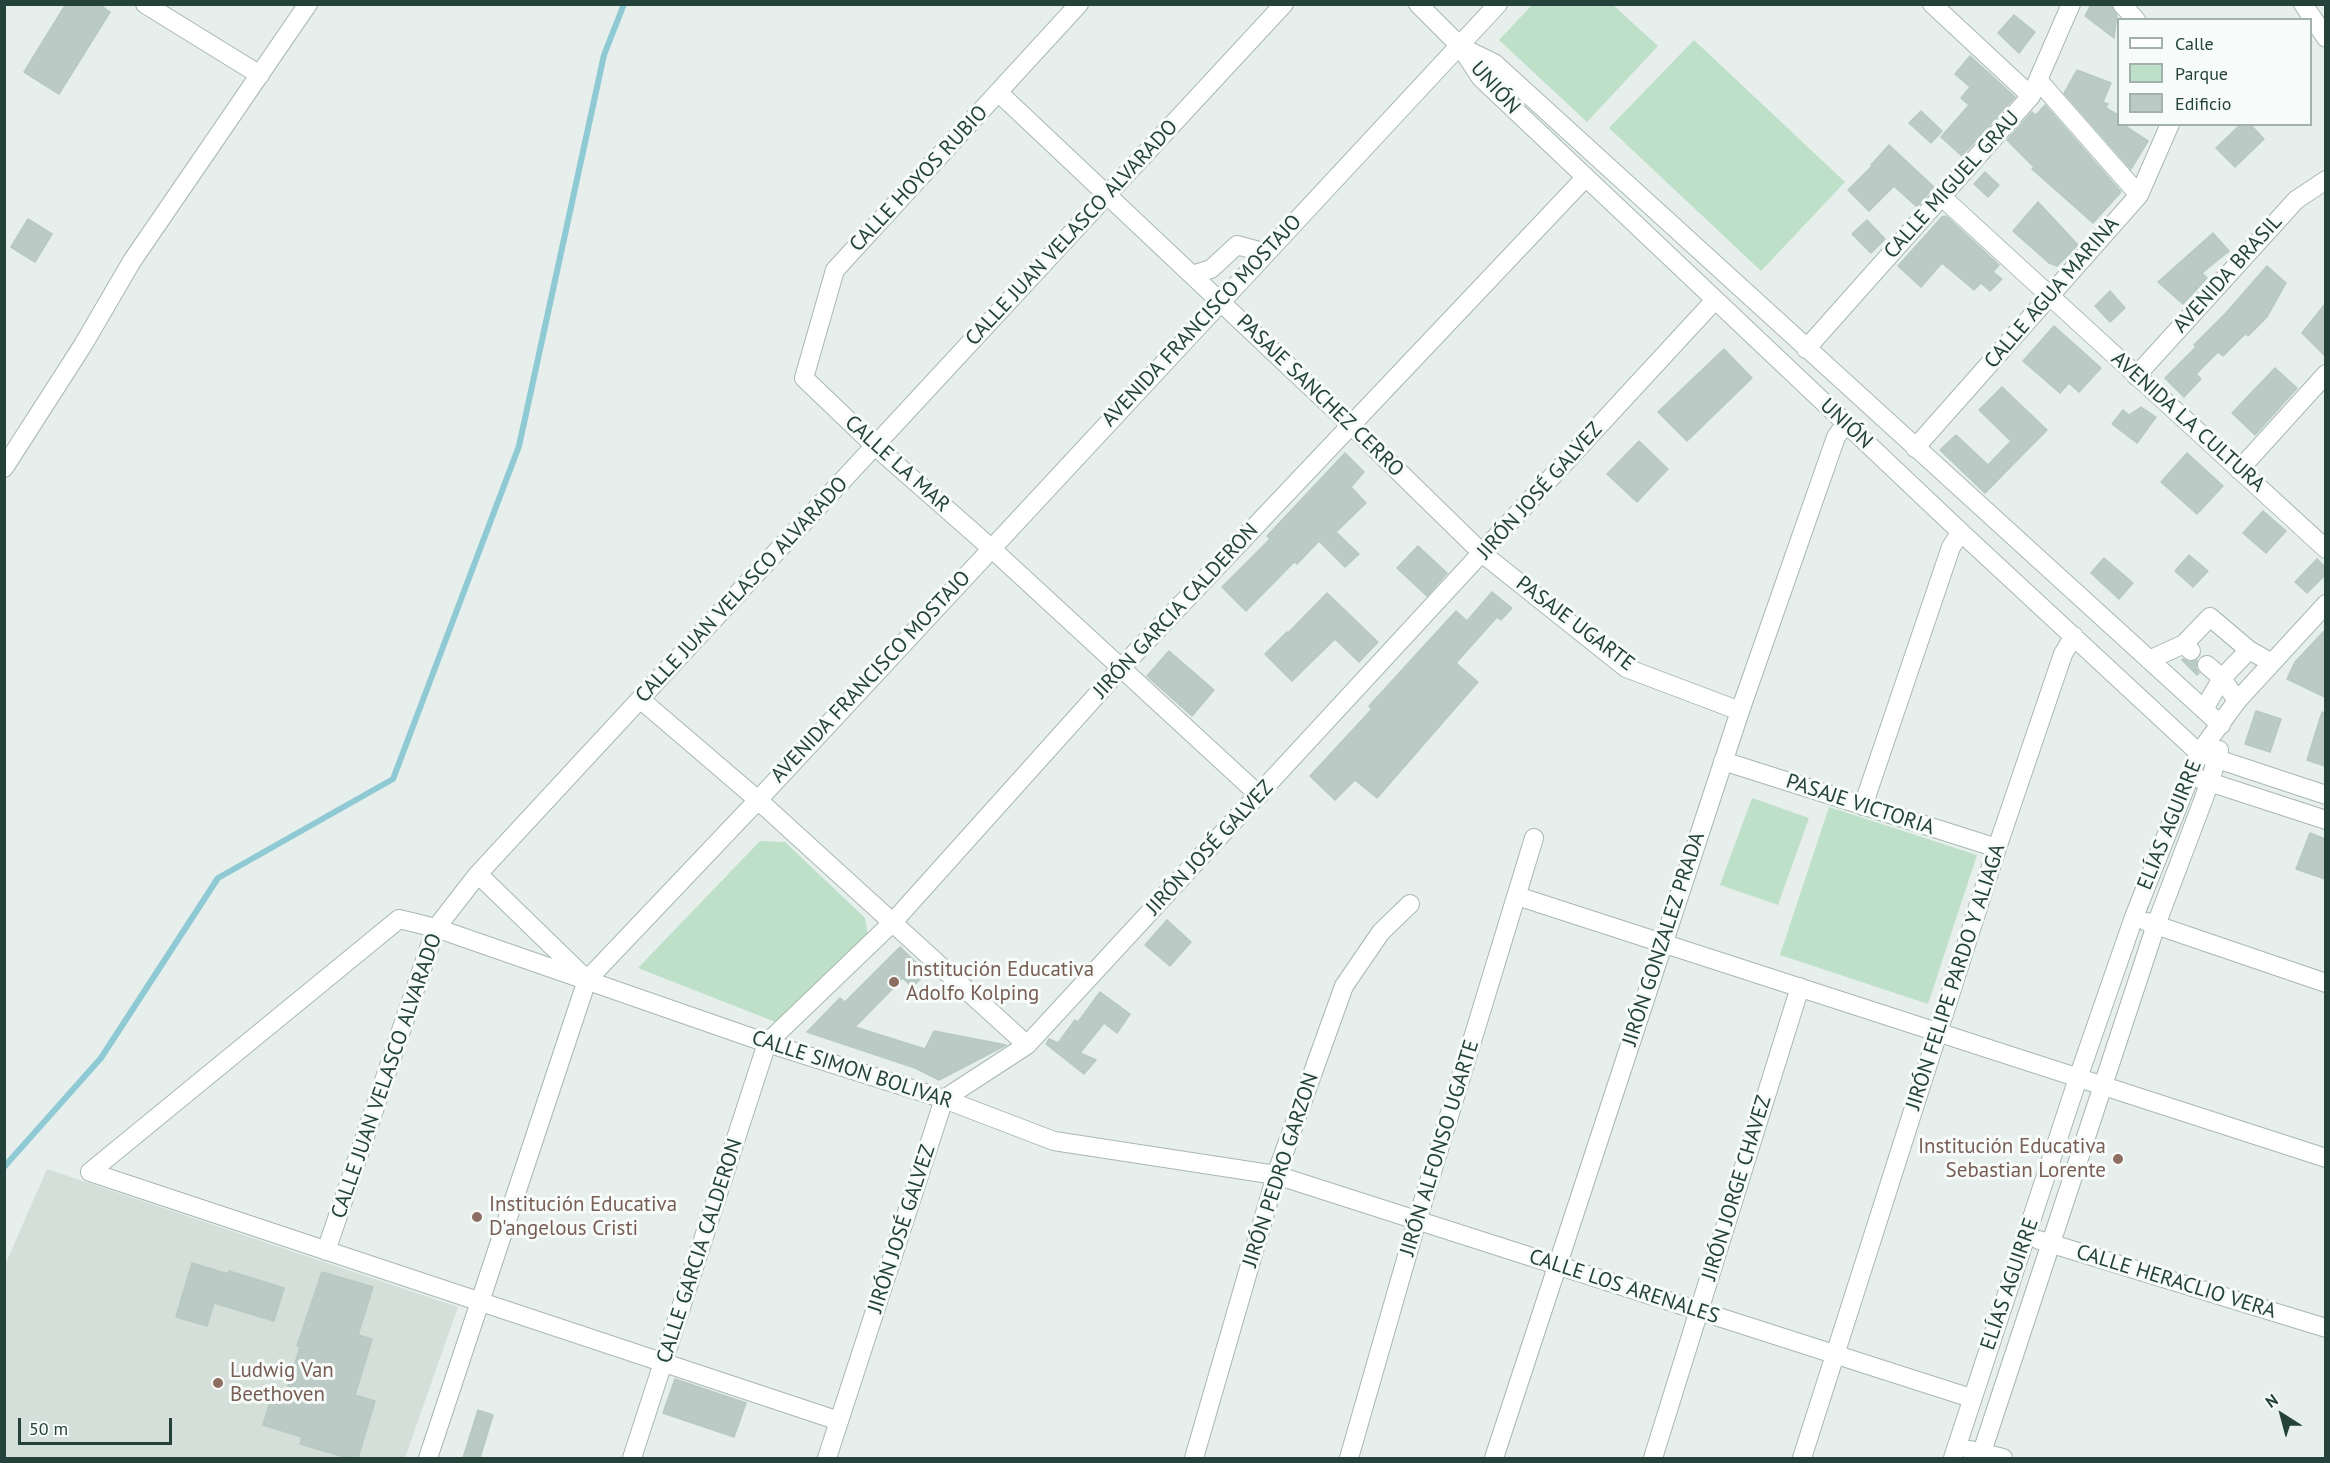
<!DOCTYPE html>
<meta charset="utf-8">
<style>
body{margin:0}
#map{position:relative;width:2330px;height:1463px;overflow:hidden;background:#e6efeb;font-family:"PT Sans",sans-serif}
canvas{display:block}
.frame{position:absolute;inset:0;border:6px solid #24423a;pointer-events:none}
.legend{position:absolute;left:2117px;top:18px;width:195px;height:108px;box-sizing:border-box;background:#f7fbf9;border:2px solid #a3b1ad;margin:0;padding:8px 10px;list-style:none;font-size:18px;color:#24423a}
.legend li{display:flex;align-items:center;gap:12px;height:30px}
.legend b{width:30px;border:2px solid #a3b1ad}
.north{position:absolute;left:2252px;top:1385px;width:60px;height:60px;-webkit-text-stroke:4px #f7fbf9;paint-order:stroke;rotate:324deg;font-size:16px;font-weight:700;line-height:24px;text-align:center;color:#24423a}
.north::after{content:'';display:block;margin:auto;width:21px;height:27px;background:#24423a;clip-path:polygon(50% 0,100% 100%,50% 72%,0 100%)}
.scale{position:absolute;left:18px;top:1418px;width:154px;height:27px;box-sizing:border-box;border:3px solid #24423a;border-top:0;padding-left:8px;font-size:18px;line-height:21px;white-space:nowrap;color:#24423a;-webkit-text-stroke:4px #f7fbf9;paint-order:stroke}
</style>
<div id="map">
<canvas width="2330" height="1463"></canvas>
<div class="frame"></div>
<ul class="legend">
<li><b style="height:8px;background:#fff"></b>Calle</li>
<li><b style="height:16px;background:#bfe0c8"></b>Parque</li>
<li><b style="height:16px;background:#bbcac4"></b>Edificio</li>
</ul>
<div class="north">N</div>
<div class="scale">50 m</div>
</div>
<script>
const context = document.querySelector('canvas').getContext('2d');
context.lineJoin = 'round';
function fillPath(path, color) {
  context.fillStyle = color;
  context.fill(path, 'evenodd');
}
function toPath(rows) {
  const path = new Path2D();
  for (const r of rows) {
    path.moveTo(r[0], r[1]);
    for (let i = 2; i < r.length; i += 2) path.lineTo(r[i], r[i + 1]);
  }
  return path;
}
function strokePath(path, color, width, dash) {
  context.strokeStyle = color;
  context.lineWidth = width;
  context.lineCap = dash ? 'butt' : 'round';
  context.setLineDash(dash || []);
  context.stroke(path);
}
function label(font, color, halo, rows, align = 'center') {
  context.font = font + ' "PT Sans",sans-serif';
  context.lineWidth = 6;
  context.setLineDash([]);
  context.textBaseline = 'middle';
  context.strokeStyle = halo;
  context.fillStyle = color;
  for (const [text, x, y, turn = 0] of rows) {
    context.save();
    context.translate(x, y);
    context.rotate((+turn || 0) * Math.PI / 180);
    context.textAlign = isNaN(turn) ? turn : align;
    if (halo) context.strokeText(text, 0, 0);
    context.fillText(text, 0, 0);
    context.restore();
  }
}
fillPath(toPath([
 [47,1169,458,1307,405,1458,5,1458,5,1265]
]), '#d4dfda');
fillPath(toPath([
 [1612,4,1658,46,1587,122,1499,40,1532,5],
 [1694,40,1845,182,1761,271,1609,128],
 [1752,798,1809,818,1778,905,1720,885],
 [1829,807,1977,855,1928,1004,1780,955],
 [760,841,785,842,865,918,868,935,778,1023,638,968]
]), '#bfe0c8');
strokePath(toPath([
 [4,1167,101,1058,218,878,393,779,519,446,604,55,624,4]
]), '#8ec9d4', 6);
const building = toPath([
 [66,4,99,4,110,12,59,94,24,72,66,4],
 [2091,4,2111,4,2117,15,2114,38,2085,16,2091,4],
 [2014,15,2035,32,2019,53,1998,33,2014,15],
 [1970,56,2015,97,1962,156,1941,137,1969,105,1961,98,1970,87,1955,74,1970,56],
 [2077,70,2111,83,2103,102,2108,104,2106,108,2118,115,2118,124,2122,124,2148,141,2131,169,2064,93,2077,70],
 [2045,105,2121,192,2093,223,2032,169,2034,167,2007,140,2032,112,2036,115,2045,105],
 [1921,111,1942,131,1931,143,1909,123,1921,111],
 [2241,124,2250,124,2264,139,2235,167,2216,148,2241,124],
 [1889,145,1934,187,1917,207,1894,186,1869,211,1848,190,1872,166,1871,165,1889,145],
 [1985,172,1999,185,1988,197,1974,184,1985,172],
 [2038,202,2078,245,2057,266,2049,263,2013,231,2038,202],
 [1946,216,1999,265,1993,272,2002,279,1990,291,1981,283,1974,290,1942,263,1921,287,1898,266,1942,217,1946,216],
 [28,219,52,234,35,262,11,247,28,219],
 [1867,220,1885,239,1871,253,1852,234,1867,220],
 [2213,233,2229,251,2202,273,2207,278,2183,304,2158,282,2213,233],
 [2267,266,2286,283,2267,317,2248,336,2245,334,2223,356,2218,352,2196,374,2201,379,2184,397,2165,378,2196,347,2194,345,2225,314,2267,266],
 [2110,291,2125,308,2110,322,2095,306,2110,291],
 [2325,304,2325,356,2302,333,2325,304],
 [2054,326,2101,368,2079,392,2069,383,2060,393,2023,361,2054,326],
 [1724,349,1752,378,1687,441,1658,412,1724,349],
 [2275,368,2297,388,2255,435,2232,413,2275,368],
 [2002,387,2047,430,1985,493,1940,450,1956,435,1988,465,2011,441,1979,410,2002,387],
 [2141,407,2156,417,2137,443,2112,424,2123,410,2129,415,2141,407],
 [1639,441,1668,469,1637,502,1607,474,1639,441],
 [1345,453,1364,472,1351,487,1366,503,1336,532,1359,554,1345,567,1319,541,1297,564,1294,562,1246,611,1222,587,1270,539,1267,536,1345,453],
 [2187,453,2223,486,2197,514,2161,482,2187,453],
 [2263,511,2286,531,2266,553,2243,533,2263,511],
 [1418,546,1447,573,1427,596,1397,568,1418,546],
 [2189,555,2208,571,2193,587,2175,571,2189,555],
 [2104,558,2133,583,2119,599,2091,573,2104,558],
 [2317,559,2325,567,2325,575,2307,593,2295,582,2317,559],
 [1492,592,1512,608,1501,620,1497,617,1456,663,1478,682,1377,798,1355,780,1335,800,1310,776,1372,709,1369,706,1456,611,1467,621,1492,592],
 [1327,593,1378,642,1359,662,1335,639,1292,681,1265,654,1287,632,1288,633,1327,593],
 [2325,630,2325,697,2287,679,2295,662,2325,630],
 [1169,651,1214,690,1192,716,1147,676,1169,651],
 [2183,659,2189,662,2197,660,2196,668,2199,673,2197,675,2182,660,2183,659],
 [2256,711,2281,719,2270,752,2245,744,2256,711],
 [2322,712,2325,713,2325,766,2307,760,2322,712],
 [2310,833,2325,839,2325,879,2296,869,2310,833],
 [1167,920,1191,942,1170,966,1145,945,1167,920],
 [900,947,927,973,912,987,903,978,855,1027,925,1049,934,1031,1006,1045,939,1080,915,1068,807,1032,840,998,845,1002,900,947],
 [1100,992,1130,1014,1117,1033,1104,1023,1080,1053,1096,1060,1084,1074,1046,1044,1049,1039,1058,1043,1075,1020,1078,1022,1100,992],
 [192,1263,228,1274,229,1271,284,1288,274,1321,214,1303,207,1326,176,1317,192,1263],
 [322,1272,373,1287,358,1335,372,1339,355,1395,375,1401,358,1458,348,1458,300,1444,302,1437,263,1425,271,1399,283,1402,300,1347,297,1346,322,1272],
 [675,1379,746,1403,734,1437,663,1413,675,1379],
 [478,1410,493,1415,480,1458,463,1458,478,1410]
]);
fillPath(building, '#bbcac4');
strokePath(building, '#b8c9c2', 1.5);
const minor = toPath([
 [145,4,260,75],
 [1079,4,835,270,804,378,876,447,991,548,1259,795],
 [1418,4,1460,46,1481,78,1966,537,2199,753,2326,795],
 [1932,4,2031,96],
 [2122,4,2136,20],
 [2303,4,2326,38],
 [1461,47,1494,63,2221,725],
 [2038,80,2139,195],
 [998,92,1351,425,1483,554,1626,668,1740,711],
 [1942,197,2326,549],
 [1192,275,1211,269,1237,245,1266,253],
 [1806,349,2031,96,2071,4],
 [2136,376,2296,200,2326,180],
 [1915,448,2139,195,2170,124],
 [4,468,83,345,132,261,308,4],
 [2239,470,2326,374],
 [2184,644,2210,617,2249,650],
 [2149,660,2184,644,2191,651],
 [640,699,758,800,1027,1045],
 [2237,701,2222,678,2249,650,2272,663],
 [2204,709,2222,678,2207,665],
 [1723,761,1997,848],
 [2200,779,2326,820],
 [1863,806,1951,547,1961,532],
 [478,874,584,977],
 [1517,896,2326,1158],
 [2147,922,2326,983],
 [90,1172,399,919,436,928,767,1043,944,1099,1054,1141,1276,1175,1971,1398],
 [90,1172,839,1421],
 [2039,1240,2326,1328],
 [326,1251,436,928,478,874,1284,4],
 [1970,1450,2003,1458],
 [428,1458,587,980,758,800,1498,4],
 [632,1458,767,1043,893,922,1121,668,1585,178],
 [827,1458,944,1099,1027,1045,1715,300],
 [1194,1458,1276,1175,1344,986,1381,932,1410,904],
 [1349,1458,1417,1221,1534,838],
 [1494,1458,1740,711,1836,437,1846,423],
 [1653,1458,1800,987],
 [1802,1458,1997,848,2063,654,2074,636],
 [1953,1458,2078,1078,2134,917,2199,753,2237,701,2326,604],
 [1980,1458,2156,925,2210,782,2219,750]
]);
strokePath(minor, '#a8b8b2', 20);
strokePath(minor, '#fff', 18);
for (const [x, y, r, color] of [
 [894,982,6,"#8d6e63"],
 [2118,1159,6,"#8d6e63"],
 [477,1217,6,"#8d6e63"],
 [218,1383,6,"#8d6e63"]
]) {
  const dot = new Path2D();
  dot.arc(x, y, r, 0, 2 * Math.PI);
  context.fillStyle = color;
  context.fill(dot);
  strokePath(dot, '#f7fbf9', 2);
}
label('21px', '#24423a', '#f7fbf9', [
 ["UNIÓN",1495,88,48],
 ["CALLE HOYOS RUBIO",919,179,-47],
 ["CALLE MIGUEL GRAU",1952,185,-48],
 ["CALLE JUAN VELASCO ALVARADO",1072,233,-47],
 ["AVENIDA BRASIL",2228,274,-48],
 ["CALLE AGUA MARINA",2052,293,-49],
 ["AVENIDA FRANCISCO MOSTAJO",1202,321,-47],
 ["PASAJE SANCHEZ CERRO",1320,396,44],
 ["AVENIDA LA CULTURA",2188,422,42],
 ["UNIÓN",1846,424,43],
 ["CALLE LA MAR",897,464,42],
 ["JIRÓN JOSÉ GALVEZ",1540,491,-48],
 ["CALLE JUAN VELASCO ALVARADO",742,590,-47],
 ["JIRÓN GARCIA CALDERON",1176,611,-47],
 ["PASAJE UGARTE",1575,624,37],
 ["AVENIDA FRANCISCO MOSTAJO",871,677,-47],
 ["PASAJE VICTORIA",1860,805,18],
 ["ELÍAS AGUIRRE",2170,825,-68],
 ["JIRÓN JOSÉ GALVEZ",1210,848,-47],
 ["JIRÓN GONZALEZ PRADA",1664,939,-72],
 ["JIRÓN FELIPE PARDO Y ALIAGA",1956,977,-72],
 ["CALLE SIMON BOLIVAR",852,1070,18],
 ["CALLE JUAN VELASCO ALVARADO",387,1076,-71],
 ["JIRÓN ALFONSO UGARTE",1440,1148,-73],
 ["JIRÓN PEDRO GARZON",1281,1170,-72],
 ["JIRÓN JORGE CHAVEZ",1737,1188,-73],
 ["JIRÓN JOSÉ GALVEZ",902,1229,-72],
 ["CALLE GARCIA CALDERON",700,1251,-72],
 ["CALLE HERACLIO VERA",2176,1282,17],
 ["ELÍAS AGUIRRE",2010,1284,-71],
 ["CALLE LOS ARENALES",1624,1287,18]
]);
label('21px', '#785e54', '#f7fbf9', [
 ["Institución Educativa",906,970],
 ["Adolfo Kolping",906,994],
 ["Institución Educativa",2106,1147,"right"],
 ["Sebastian Lorente",2106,1171,"right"],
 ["Institución Educativa",489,1205],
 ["D'angelous Cristi",489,1229],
 ["Ludwig Van",230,1371],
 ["Beethoven",230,1395]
], 'left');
</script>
